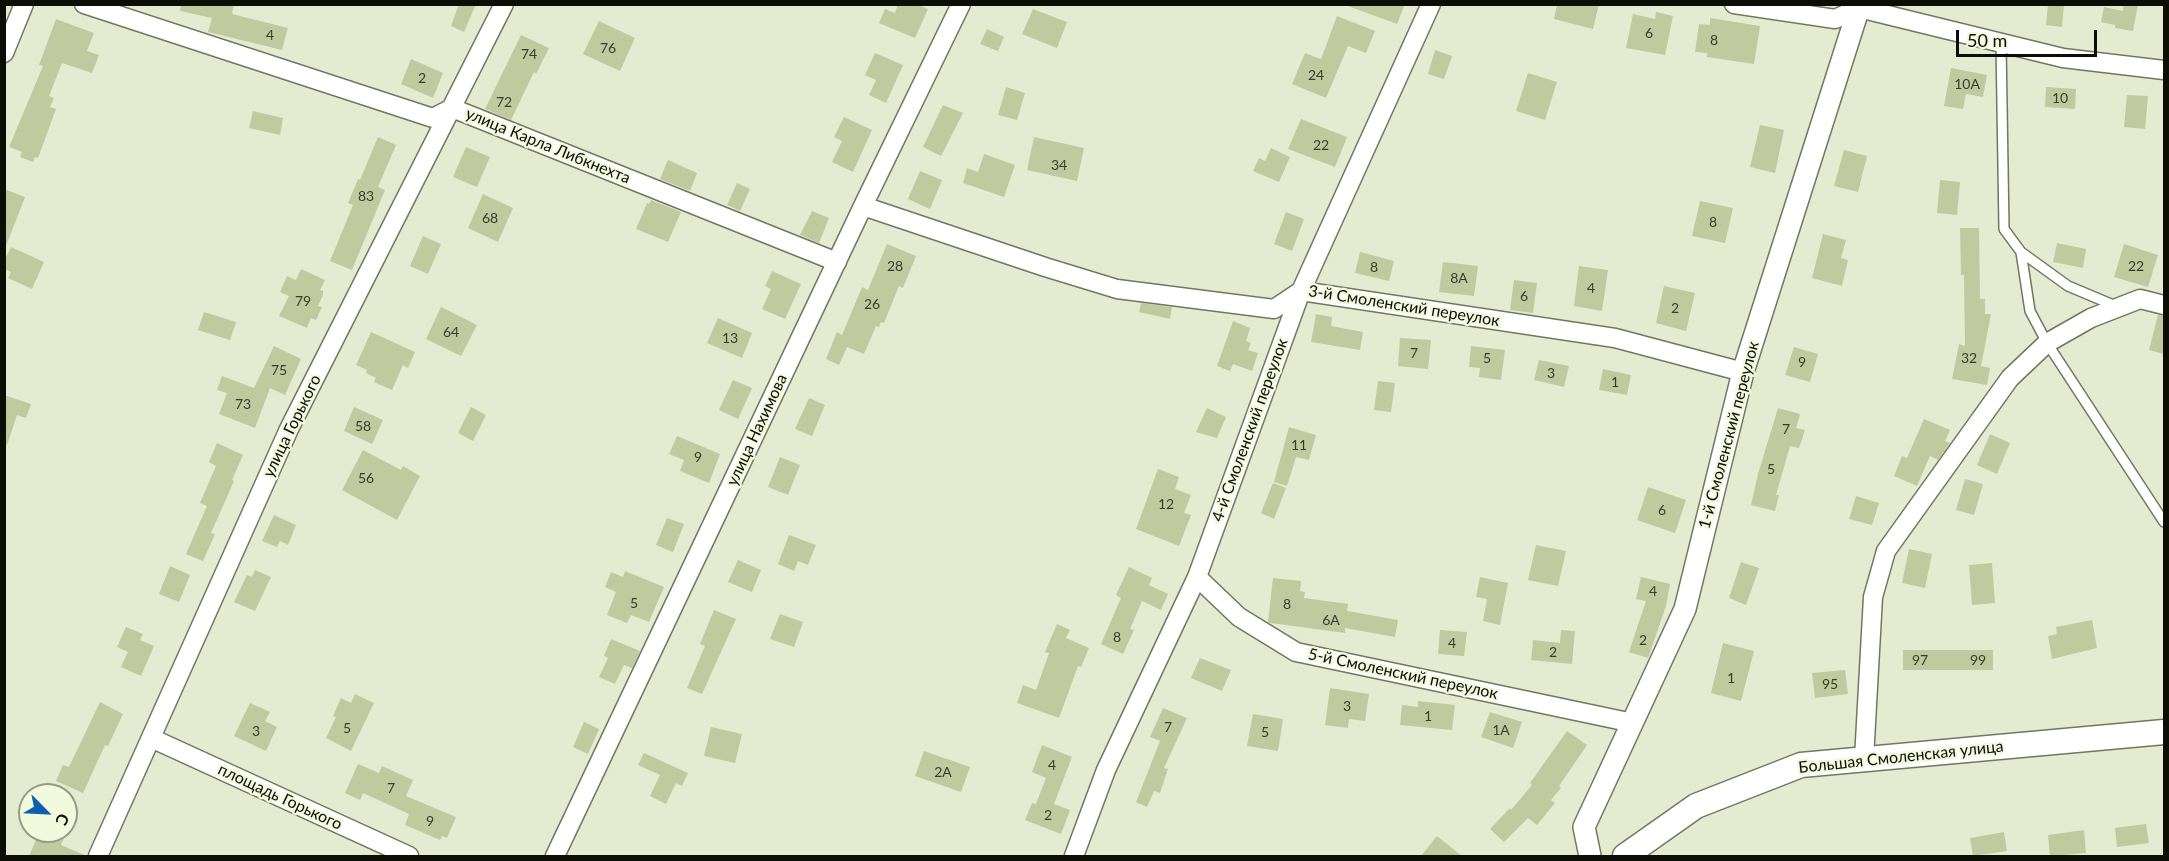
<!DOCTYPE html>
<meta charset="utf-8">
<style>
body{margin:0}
#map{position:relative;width:2169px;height:861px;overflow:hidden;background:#e5ebd0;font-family:Lato,sans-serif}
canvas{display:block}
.frame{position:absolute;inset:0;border:6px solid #0c0d05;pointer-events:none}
.north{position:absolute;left:18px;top:783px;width:60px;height:60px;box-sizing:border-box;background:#f2f9dd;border:2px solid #969b87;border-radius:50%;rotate:114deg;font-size:16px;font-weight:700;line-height:24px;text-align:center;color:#0c0d05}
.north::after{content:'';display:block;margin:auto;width:21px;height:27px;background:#0d60ae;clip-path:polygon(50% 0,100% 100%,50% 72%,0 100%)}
.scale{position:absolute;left:1956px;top:30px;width:141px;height:27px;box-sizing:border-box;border:3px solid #0c0d05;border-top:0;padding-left:8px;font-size:18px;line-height:21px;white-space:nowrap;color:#0c0d05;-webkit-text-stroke:4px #f2f9dd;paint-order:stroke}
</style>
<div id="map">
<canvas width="2169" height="861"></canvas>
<div class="frame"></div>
<div class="north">С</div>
<div class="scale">50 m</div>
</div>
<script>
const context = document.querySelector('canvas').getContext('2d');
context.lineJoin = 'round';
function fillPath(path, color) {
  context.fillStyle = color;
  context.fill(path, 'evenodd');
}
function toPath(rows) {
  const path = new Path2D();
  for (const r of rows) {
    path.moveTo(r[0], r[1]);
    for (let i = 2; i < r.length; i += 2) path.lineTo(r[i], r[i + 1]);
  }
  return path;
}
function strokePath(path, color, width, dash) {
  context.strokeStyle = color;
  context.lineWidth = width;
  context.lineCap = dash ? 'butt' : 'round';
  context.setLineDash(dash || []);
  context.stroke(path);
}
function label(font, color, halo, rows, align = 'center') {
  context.font = font + ' Lato,sans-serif';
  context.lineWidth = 4.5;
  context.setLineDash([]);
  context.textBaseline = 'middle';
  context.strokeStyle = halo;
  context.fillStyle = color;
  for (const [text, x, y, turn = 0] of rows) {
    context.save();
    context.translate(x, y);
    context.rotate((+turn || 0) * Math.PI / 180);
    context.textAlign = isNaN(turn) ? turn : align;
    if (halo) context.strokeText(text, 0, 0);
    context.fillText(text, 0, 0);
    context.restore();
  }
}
fillPath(toPath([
 [181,4,234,4,232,14,288,28,282,50,208,32,212,18,180,11],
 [459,4,476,4,464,32,451,26],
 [898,4,917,4,928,9,915,38,879,23,885,9,895,13],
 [1348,4,1405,4,1397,24,1348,6],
 [1590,4,1599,4,1593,29,1554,19,1557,5],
 [2048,4,2064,4,2062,27,2046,25],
 [2124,4,2138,4,2133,31,2115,28,2115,25,2101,22,2104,7,2123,11],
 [1033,9,1067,22,1057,48,1022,34],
 [1656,12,1673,16,1665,55,1626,48,1633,14,1655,19],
 [1337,16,1375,31,1366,53,1348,46,1326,98,1292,84,1305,53,1321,59],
 [1710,18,1760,26,1754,64,1707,57,1707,53,1695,52,1699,24,1710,25],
 [56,19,94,33,87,51,99,55,92,73,62,63,49,96,54,98,50,107,56,109,38,158,35,157,33,162,20,157,22,152,9,147,43,66,39,65],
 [599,21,635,38,620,71,583,54],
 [987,29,1004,37,998,51,980,44],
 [521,35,549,48,536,74,534,72,511,120,485,109],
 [1435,50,1452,56,1444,79,1428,74],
 [875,53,903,65,886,103,869,95,876,80,865,75],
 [411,59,443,73,433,98,401,84],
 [1951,68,1987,75,1983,97,1966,94,1963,109,1944,106],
 [1528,73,1557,82,1545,120,1516,111],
 [1006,87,1025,93,1017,120,998,115],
 [2046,87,2076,89,2075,109,2045,107],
 [2127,95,2148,96,2145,129,2124,127],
 [943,105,963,113,941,156,923,147],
 [253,111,283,118,280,135,249,128],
 [844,117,872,130,853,172,832,162,842,141,834,137],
 [1301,119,1347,137,1335,167,1288,149],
 [1760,125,1784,130,1775,173,1750,167],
 [378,137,396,145,378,187,385,190,352,270,330,261,353,205,348,203,358,179,360,180],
 [1034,137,1084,148,1077,181,1027,170],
 [466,147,490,157,477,187,453,177],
 [1271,148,1290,157,1279,182,1253,171,1259,158,1265,161],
 [1844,150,1867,156,1858,192,1834,186],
 [984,154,1015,165,1004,197,963,183,967,168,978,172],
 [668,160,697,173,690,191,660,179],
 [920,171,942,180,930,209,908,199],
 [1940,180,1960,182,1957,215,1937,213],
 [737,183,750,189,740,211,727,205],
 [4,189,25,197,6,246,4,245],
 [483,194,513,208,498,242,468,228],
 [651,200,681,212,668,242,636,229,647,203,649,204],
 [1700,201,1733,208,1725,243,1692,236],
 [812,211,829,218,819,243,800,235],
 [1286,212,1304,219,1292,251,1274,244],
 [1960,228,1979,228,1980,299,1985,299,1985,314,1991,314,1981,366,1990,368,1987,385,1952,379,1959,344,1965,346,1964,275,1961,275],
 [1823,234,1846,240,1841,258,1848,260,1842,286,1812,278],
 [423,236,441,244,428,274,410,266],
 [2057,243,2086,249,2083,268,2053,262],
 [887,244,916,256,903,288,899,286,884,323,881,322,879,327,876,326,864,354,847,347,839,365,826,359,837,332,842,335,862,287,868,290],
 [2124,244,2158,255,2148,287,2114,277],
 [11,247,44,262,32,289,8,278,11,272,4,269,4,261],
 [1360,252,1394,261,1389,281,1355,273],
 [1443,262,1478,266,1474,296,1439,292],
 [1579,266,1608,270,1602,311,1574,306],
 [301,269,325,280,320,290,323,291,323,295,318,306,322,307,316,320,311,318,307,328,279,316,289,296,280,292,287,276,296,280],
 [772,271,801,284,785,319,762,309,771,289,765,286],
 [1514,280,1537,283,1533,313,1510,310],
 [1664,286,1695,293,1686,331,1656,323],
 [1141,303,1172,307,1170,319,1139,312],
 [441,307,477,325,461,356,426,339],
 [204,312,236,322,230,340,198,330],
 [1316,314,1332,317,1331,326,1363,332,1360,350,1311,342],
 [2158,315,2164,316,2164,354,2149,350],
 [718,318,752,333,742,358,707,343],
 [1233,321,1250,328,1246,341,1251,343,1248,350,1258,353,1252,371,1233,364,1230,371,1217,366],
 [371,332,415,352,408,368,403,365,392,390,374,382,376,378,366,373,367,370,356,365],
 [1400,338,1431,340,1428,369,1398,366],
 [274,346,301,359,285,395,270,388,255,428,219,414,227,393,217,390,222,376,254,388],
 [1471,346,1505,350,1501,380,1479,377,1480,368,1469,367],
 [1794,347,1818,354,1810,382,1785,375],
 [1539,360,1569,366,1564,387,1534,380],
 [1603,369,1631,375,1627,395,1599,390],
 [733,380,752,388,738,419,719,410],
 [1378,381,1395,383,1391,412,1374,410],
 [4,395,31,404,26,418,17,415,7,445,4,444],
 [809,398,825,405,812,436,795,429],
 [354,407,383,420,372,444,344,431],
 [471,407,486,415,473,441,458,433],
 [1207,408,1226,417,1217,438,1196,432],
 [1778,408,1800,414,1796,428,1805,430,1799,448,1790,446,1776,495,1779,495,1775,511,1751,505,1758,474],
 [1924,419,1950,430,1945,441,1950,443,1938,460,1930,456,1917,486,1894,476,1902,456,1907,458],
 [1289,427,1316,435,1309,460,1296,457,1287,486,1274,482],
 [1990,434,2010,443,1997,474,1977,465],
 [677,436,720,454,709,483,680,471,684,460,669,454],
 [217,443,243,455,232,480,234,481,211,533,215,534,203,561,186,554,207,506,200,503,216,466,209,462],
 [363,450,401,470,403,466,420,476,397,520,342,490],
 [780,457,800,465,788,495,768,487],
 [1158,469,1179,477,1175,489,1191,495,1184,513,1191,515,1179,546,1136,529],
 [1965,479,1983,484,1974,515,1956,510],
 [1273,483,1286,488,1274,519,1261,513],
 [1648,487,1686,500,1675,533,1637,520],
 [1856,496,1879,503,1872,525,1849,519],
 [274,515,296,525,288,545,280,541,277,547,262,541],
 [667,518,684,524,673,552,656,545],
 [789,535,816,545,808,565,798,561,794,571,778,564],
 [1536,545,1566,551,1558,586,1528,580],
 [1909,549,1932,554,1925,588,1902,583],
 [738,560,761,570,752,592,728,582],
 [1741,562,1759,568,1746,605,1729,598],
 [1992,563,1995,603,1972,605,1969,565],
 [170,566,190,575,179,602,159,594],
 [1129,567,1152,578,1149,585,1168,594,1161,610,1142,601,1130,629,1134,630,1123,654,1101,644,1121,598,1116,595],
 [255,570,271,577,255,611,234,602,247,575,252,577],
 [625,571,664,587,649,622,631,615,627,623,607,615,616,592,605,587,611,572,623,577],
 [1480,577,1508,583,1500,625,1483,621,1487,599,1476,597],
 [1641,577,1670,584,1666,606,1648,658,1629,652,1646,601,1636,599],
 [1273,578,1301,581,1300,591,1305,592,1304,598,1348,604,1347,611,1398,620,1395,637,1345,628,1345,633,1271,623,1268,622],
 [714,610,736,619,702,694,687,688,705,646,700,644],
 [780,614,803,622,794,647,770,639],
 [2092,620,2097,648,2052,659,2048,636,2057,634,2056,627],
 [1057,624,1070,630,1066,638,1089,648,1081,667,1078,666,1059,718,1017,703,1023,685,1036,690,1049,653,1045,652],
 [126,627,143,634,140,640,154,646,141,676,121,667,128,652,117,647],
 [1440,630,1467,632,1464,656,1438,654],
 [1561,630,1575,631,1572,664,1531,660,1533,640,1560,643],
 [611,639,640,651,632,668,624,665,615,684,599,677,608,658,604,656],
 [1723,643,1754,651,1741,701,1711,693],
 [1903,650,1993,650,1993,670,1903,670],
 [1200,658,1231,670,1222,691,1191,678],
 [1845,670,1848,694,1815,698,1812,673],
 [1330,688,1369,694,1365,721,1349,719,1348,728,1325,725],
 [355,694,374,703,351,751,326,738,336,717,333,716,341,698,351,703],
 [1418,701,1455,705,1452,730,1400,725,1402,705,1418,707],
 [100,702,123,714,108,746,105,745,83,793,56,781,63,765,69,767],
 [250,703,270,712,265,721,277,727,266,751,234,736],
 [1163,708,1187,718,1164,768,1168,769,1160,793,1154,791,1147,807,1136,802,1160,741,1150,737],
 [1490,712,1522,722,1513,748,1481,737],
 [1253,714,1283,719,1278,751,1247,746],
 [584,722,599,729,588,754,573,747],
 [711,727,742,734,735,763,704,756],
 [1567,731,1587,745,1559,786,1561,788,1551,800,1555,803,1537,825,1528,818,1504,842,1490,829,1510,808,1511,810,1532,785,1530,783],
 [1042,745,1072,757,1054,804,1070,810,1061,834,1025,820,1032,803,1036,804,1046,778,1032,772],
 [924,751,970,767,961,792,915,776],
 [644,753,688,773,682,786,676,783,666,804,650,796,660,775,638,765],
 [358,764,379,773,382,766,413,780,406,796,456,817,447,838,442,836,440,840,405,825,409,814,363,793,360,800,345,793],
 [2146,824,2149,843,2117,847,2115,828],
 [2084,830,2086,853,2050,856,2048,835],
 [40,831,67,831,61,845,87,856,29,856],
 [2004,832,2007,851,1973,856,1970,838],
 [1437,836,1462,856,1421,856]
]), '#c0ca9e');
const service = toPath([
 [2001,43,2004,229,2021,252,2030,311,2047,343,2164,522],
 [2021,252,2068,286,2118,307]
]);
const minor = toPath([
 [84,4,433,118,452,108,837,262],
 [1734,4,1835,19,1859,8,2063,58,2164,70],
 [4,53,24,4],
 [863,206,1045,267,1117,289,1274,309,1301,291,1615,338,1743,372],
 [1197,577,1239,617,1296,652,1633,723],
 [151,738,409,856],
 [1864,759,1873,597,1886,551,2010,378,2047,343,2091,318,2140,299,2164,305],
 [98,856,289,429,504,4],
 [555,856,863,206,961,4],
 [1074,856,1106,770,1197,577,1301,291,1431,4]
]);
const tertiary = toPath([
 [1590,856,1584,827,1685,609,1743,372,1860,4]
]);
const secondary = toPath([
 [1625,856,1696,806,1801,765,2164,732]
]);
strokePath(service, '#72775e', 12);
strokePath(minor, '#72775e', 21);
strokePath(tertiary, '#72775e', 24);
strokePath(secondary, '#72775e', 27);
strokePath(service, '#fff', 9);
strokePath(minor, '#fff', 18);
strokePath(tertiary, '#fff', 21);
strokePath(secondary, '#fff', 24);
label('14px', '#393c2b', null, [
 ["6",1649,33],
 ["4",270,35],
 ["8",1714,40],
 ["76",608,48],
 ["74",529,54],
 ["24",1316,75],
 ["2",422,78],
 ["10А",1967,84],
 ["10",2060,98],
 ["72",504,102],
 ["22",1321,145],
 ["34",1059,165],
 ["83",366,196],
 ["68",490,218],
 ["8",1713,222],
 ["28",895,266],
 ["22",2136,266],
 ["8",1374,267],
 ["8А",1459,278],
 ["4",1591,288],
 ["6",1524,296],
 ["79",303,301],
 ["26",872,304],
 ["2",1675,308],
 ["64",451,332],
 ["13",730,338],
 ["7",1414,353],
 ["5",1487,358],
 ["32",1969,358],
 ["9",1802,362],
 ["75",279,370],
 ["3",1551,373],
 ["1",1615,382],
 ["73",243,404],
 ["58",363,426],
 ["7",1786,429],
 ["11",1299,445],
 ["9",698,457],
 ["5",1771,469],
 ["56",366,478],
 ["12",1166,504],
 ["6",1662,510],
 ["4",1653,591],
 ["5",634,603],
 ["8",1287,604],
 ["6А",1331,620],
 ["8",1117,637],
 ["2",1643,640],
 ["4",1452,643],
 ["2",1553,652],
 ["97",1920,660],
 ["99",1978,660],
 ["1",1731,678],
 ["95",1830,684],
 ["3",1347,706],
 ["1",1428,716],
 ["7",1168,727],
 ["5",347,728],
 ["1А",1501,730],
 ["3",256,731],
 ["5",1265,732],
 ["4",1052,765],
 ["2А",943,772],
 ["7",391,788],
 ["2",1048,815],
 ["9",430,821]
]);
label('16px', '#0c0d05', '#f2f9dd', [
 ["улица Карла Либкнехта",548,146,22],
 ["3-й Смоленский переулок",1404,306,9],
 ["улица Горького",292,426,-64],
 ["улица Нахимова",757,430,-65],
 ["4-й Смоленский переулок",1250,430,-70],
 ["1-й Смоленский переулок",1729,435,-75],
 ["5-й Смоленский переулок",1403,674,12],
 ["Большая Смоленская улица",1901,757,-6],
 ["площадь Горького",280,797,25]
]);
</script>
